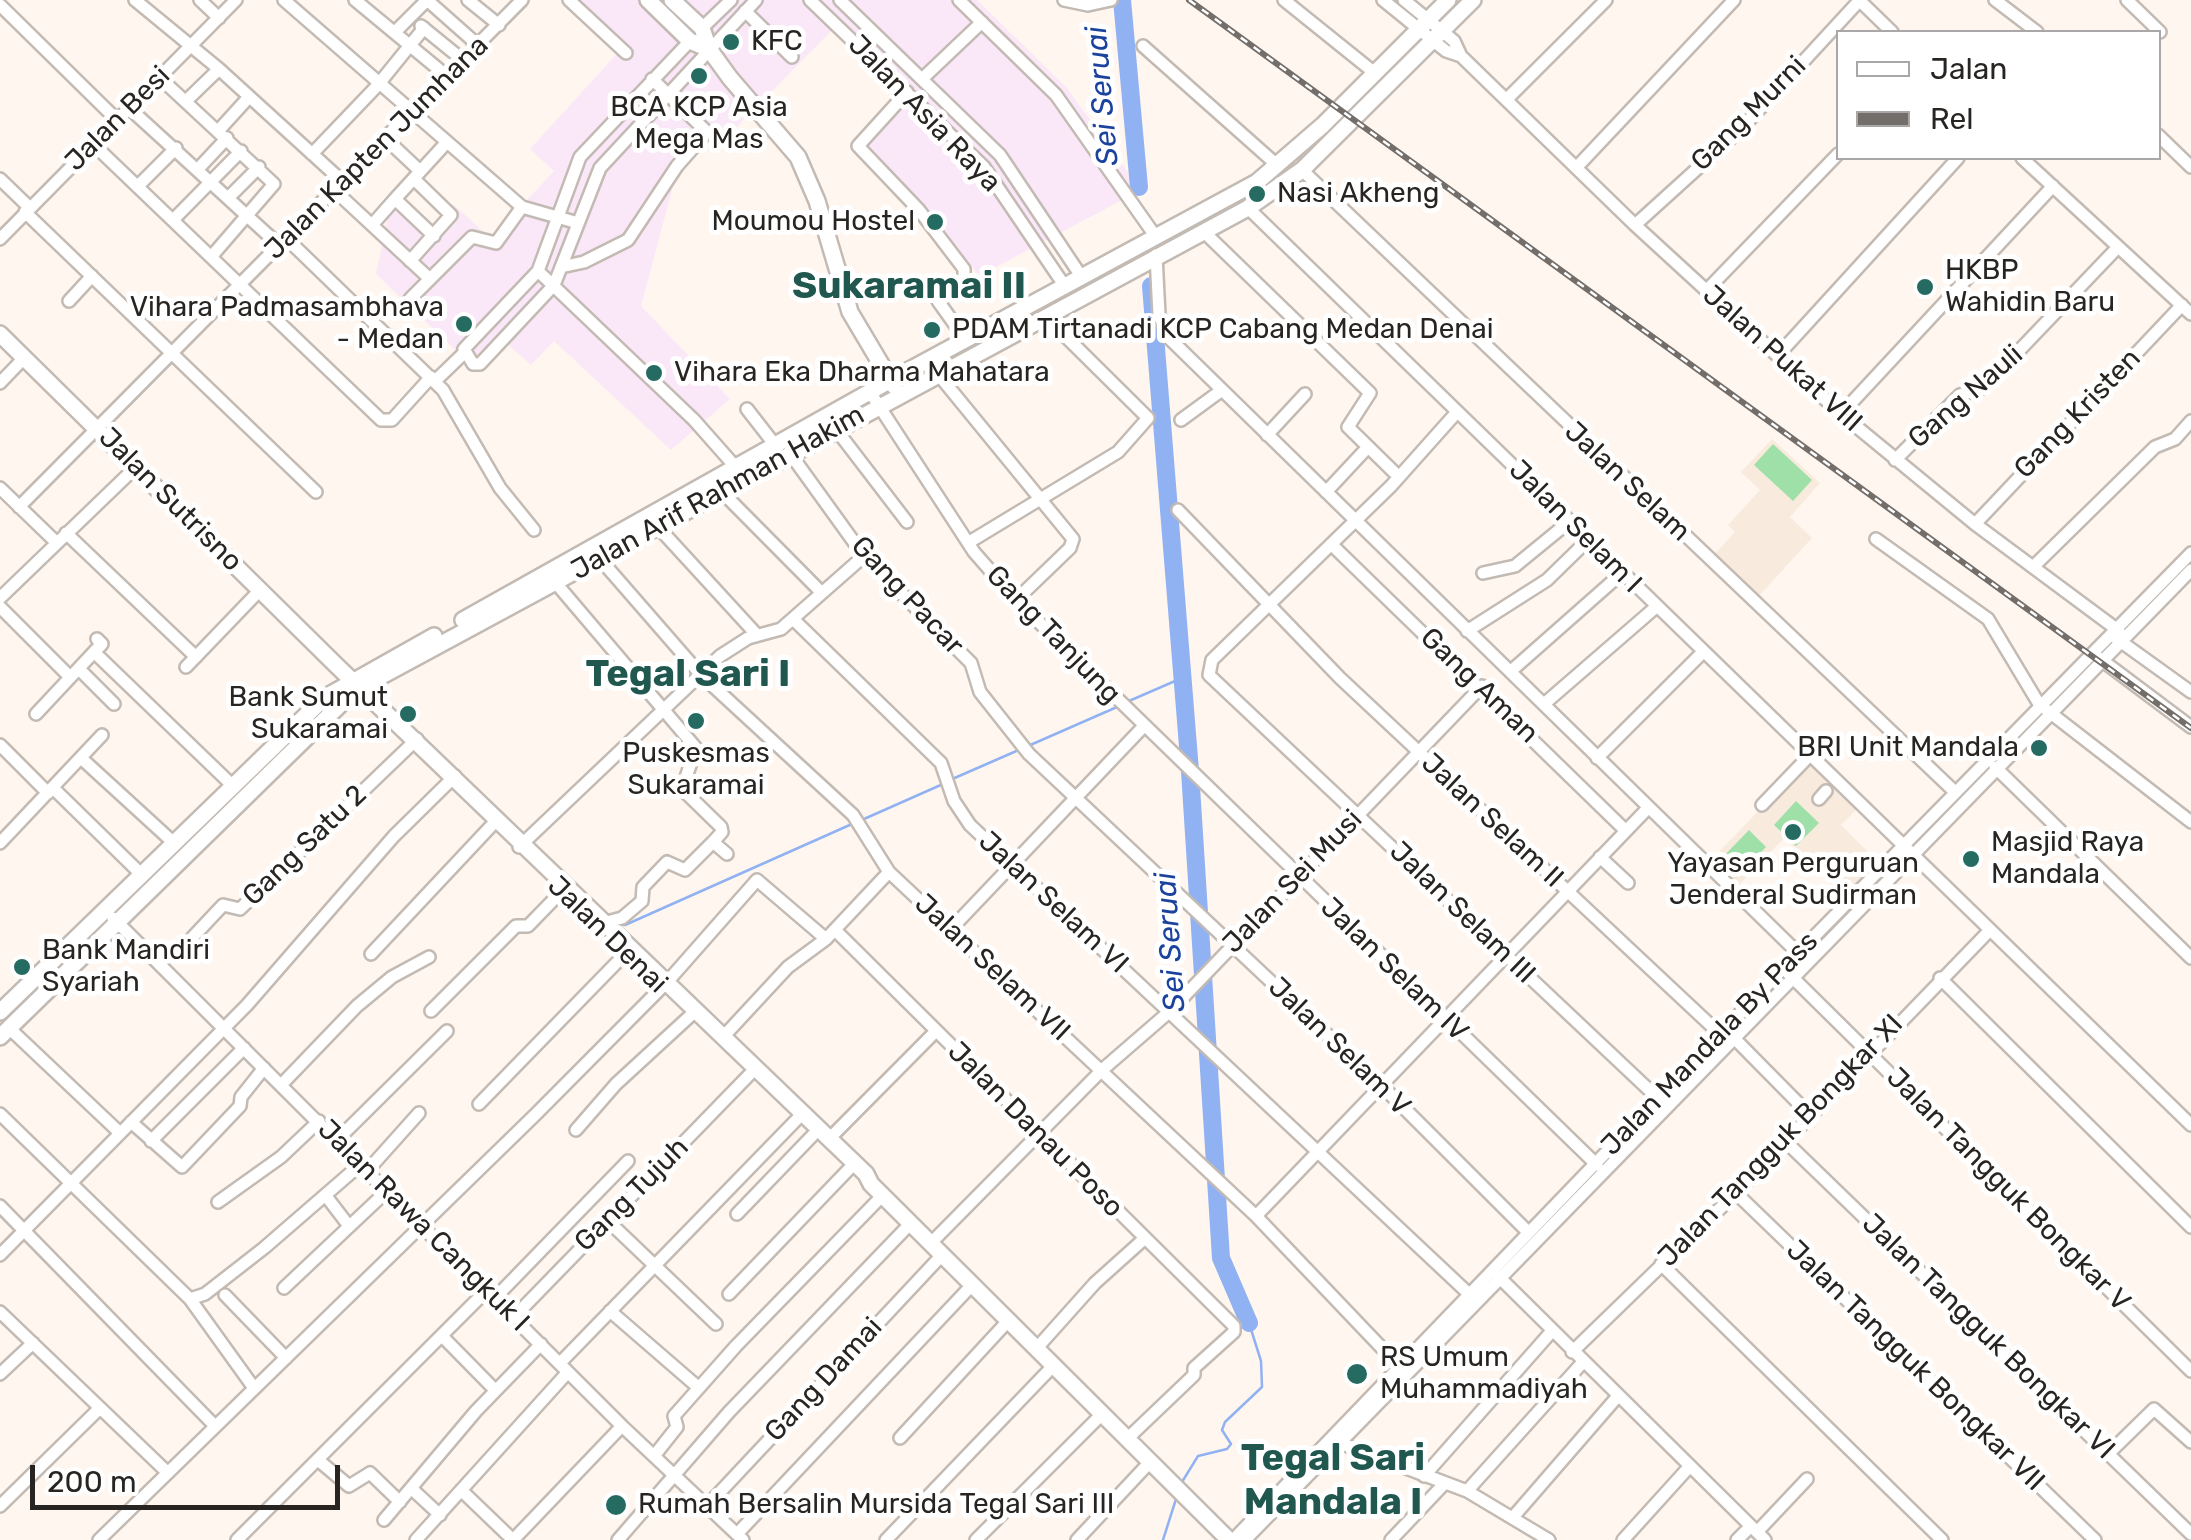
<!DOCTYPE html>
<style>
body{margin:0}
#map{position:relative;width:2191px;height:1540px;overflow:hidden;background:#fff6ef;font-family:Rubik,sans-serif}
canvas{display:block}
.legend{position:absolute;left:1836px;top:30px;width:325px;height:130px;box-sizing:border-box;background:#fff;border:2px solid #a9a7a7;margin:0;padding:12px 18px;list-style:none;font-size:30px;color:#272422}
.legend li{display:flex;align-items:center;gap:20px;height:50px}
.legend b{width:50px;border:2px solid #a9a7a7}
.scale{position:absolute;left:30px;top:1465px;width:310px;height:45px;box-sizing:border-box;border:5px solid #272422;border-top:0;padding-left:12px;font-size:30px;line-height:35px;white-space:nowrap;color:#272422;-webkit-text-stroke:8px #fff;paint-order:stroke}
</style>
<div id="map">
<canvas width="2191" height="1540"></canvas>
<ul class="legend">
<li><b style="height:12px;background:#fff"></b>Jalan</li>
<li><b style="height:12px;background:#736e6a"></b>Rel</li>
</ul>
<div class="scale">200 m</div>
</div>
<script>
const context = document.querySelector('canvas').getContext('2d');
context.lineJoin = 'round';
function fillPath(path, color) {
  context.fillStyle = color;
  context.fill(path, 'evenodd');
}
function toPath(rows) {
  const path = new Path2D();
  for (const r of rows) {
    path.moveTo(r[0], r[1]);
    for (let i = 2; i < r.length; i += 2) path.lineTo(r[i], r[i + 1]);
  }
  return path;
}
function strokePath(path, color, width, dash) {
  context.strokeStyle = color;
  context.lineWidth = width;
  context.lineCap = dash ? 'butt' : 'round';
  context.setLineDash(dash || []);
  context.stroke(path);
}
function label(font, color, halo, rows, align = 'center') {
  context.font = font + ' Rubik,sans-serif';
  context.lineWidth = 10;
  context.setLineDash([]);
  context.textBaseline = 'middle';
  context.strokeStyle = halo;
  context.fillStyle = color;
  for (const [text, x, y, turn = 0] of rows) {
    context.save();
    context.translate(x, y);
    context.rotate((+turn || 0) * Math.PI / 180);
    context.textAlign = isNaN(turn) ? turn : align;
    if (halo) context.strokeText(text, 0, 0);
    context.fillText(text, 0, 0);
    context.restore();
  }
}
fillPath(toPath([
 [577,0,977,0,1066,87,1141,190,979,276,928,209,867,144,907,100,833,29,725,139,713,129,679,164,641,306,730,399,671,450,554,341,531,365,500,337,473,367,376,274,393,194,431,228,453,204,491,239,554,171,530,149,624,46]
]), '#fae7f8');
fillPath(toPath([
 [1772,439,1820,483,1790,517,1812,538,1757,598,1712,557,1735,532,1728,525,1760,490,1741,472],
 [1808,760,1858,808,1841,825,1877,861,1843,896,1784,838,1736,888,1709,862]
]), '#f8eadc');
fillPath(toPath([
 [1773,444,1812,480,1793,501,1754,465],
 [1796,801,1819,823,1796,846,1774,825],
 [1749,830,1766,847,1736,878,1719,861]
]), '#9fe0a9');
strokePath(toPath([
 [1129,701,1182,678],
 [1028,746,1117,707],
 [950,780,1021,749],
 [864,819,943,784],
 [625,925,852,824],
 [1182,1482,1198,1456,1227,1449,1231,1444,1222,1430,1225,1422,1262,1387,1261,1361,1249,1323],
 [1163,1540,1176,1499]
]), '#91b2f2', 2.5);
strokePath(toPath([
 [1122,0,1139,187],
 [1151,286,1190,771,1221,1258,1249,1323]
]), '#91b2f2', 18);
const minor = toPath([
 [135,0,219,69,342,181],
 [200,0,219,18],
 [284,0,522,207,578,223],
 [355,0,448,77],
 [468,0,499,25],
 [569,0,626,53],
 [810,0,984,167,1064,285],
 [840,0,1000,155,1081,276],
 [959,0,1056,95,1156,237],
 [1064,0,1088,5,1111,0],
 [1284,0,1376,74],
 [1383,0,1446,51,1461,56],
 [1404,0,1454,41,1461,56,1635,225,1841,414,1975,524,2119,631],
 [1859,0,1892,32],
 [1995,0,2037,32],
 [2127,0,2160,32],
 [0,5,116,119],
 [745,11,792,57],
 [421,26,464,61],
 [702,28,731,0],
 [395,32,427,0,479,46],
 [690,41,580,157,538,271,464,349,473,364,480,364,554,285,600,168,756,0],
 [1143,46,1277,165],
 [160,78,274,184,211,257],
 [922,79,982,22],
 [907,92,858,146,919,210,964,269,964,278,938,301,966,340],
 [1507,99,1606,0],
 [186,101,219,69],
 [129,108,279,245],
 [219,130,249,97],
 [2158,135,2191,167],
 [385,138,420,171],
 [93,144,381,420,392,420,431,377],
 [312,154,377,86,424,28],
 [2022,158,2191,314],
 [1576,168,1734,0],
 [198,169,227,138],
 [1302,170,1955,792],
 [0,179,30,208],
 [138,186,176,148],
 [333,189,430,279],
 [228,198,259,167],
 [1248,208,2191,1125],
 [25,212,316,492],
 [173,220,241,151],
 [372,225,395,199],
 [1635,225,1741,129,1859,1],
 [1203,231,1370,393,1348,427,1399,477],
 [434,236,395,199,447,142],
 [286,238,443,390,500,488,534,530],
 [0,239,236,0],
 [1156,255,1159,315,1169,338,1798,953],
 [410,261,451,215,414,179],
 [561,267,584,262,628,240,677,166,707,132,652,79],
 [538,271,694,420,740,472],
 [1706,291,1838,154],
 [410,299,472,237,496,243,522,207],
 [69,301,92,276],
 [1779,354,1958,158],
 [938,374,1073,539,1070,548,1016,600],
 [435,381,463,354],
 [0,383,24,358],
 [870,392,974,552,1016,600,1597,1165],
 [747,409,775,445],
 [1457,412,1391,486,1212,660,1209,675,1664,1104],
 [1841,414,2053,186],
 [1181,420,1222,390],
 [835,428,907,522],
 [1267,435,1305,394],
 [789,452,864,556,971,663,980,692,1029,754,1383,1087,1528,1232],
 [1895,460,1960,395,1980,389,1991,380,2118,247],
 [0,488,57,543],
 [720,490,822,593],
 [1326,492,1368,447],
 [19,507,522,0],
 [1178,510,1340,678,1720,1034,1734,1038,1809,1114],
 [1975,524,2182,305],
 [658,527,757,635],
 [66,533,196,657],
 [1876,539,1988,619,2039,704,2191,822],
 [971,541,1118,452,1148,418,1045,316],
 [1331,544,1625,830],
 [600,559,701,675,853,815,889,872,1256,1216,1398,1365],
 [2034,566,2155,447,2175,439,2191,421],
 [1483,573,1515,566,1570,521],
 [555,582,696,748,682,789,721,827,722,832,713,842,727,854],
 [0,598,136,467],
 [0,607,70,677],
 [793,619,941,763,954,801,970,825,1468,1293],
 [1467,631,1547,580,1588,540],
 [2113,636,2191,692],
 [94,652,102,644,97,639],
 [2099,658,2191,727],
 [186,667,260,590],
 [79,669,114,704],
 [1511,671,1622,573],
 [1544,704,1656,607],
 [36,714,94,652,233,786],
 [0,745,48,793],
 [81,758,175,844],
 [1597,758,1703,652],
 [1995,767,2191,958],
 [53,788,142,875],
 [1819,799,1826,791],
 [1762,805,1810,755],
 [0,843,102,735],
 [519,847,720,656,748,638,781,629,864,556],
 [1600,857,1628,883],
 [113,918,622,1426,743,1540],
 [607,922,622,918,642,901,643,887,667,862,685,870,713,842],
 [951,929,1143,727],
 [835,930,1234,1326,1234,1332,1194,1368,1194,1375,1127,1439],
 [192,938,223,905,240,909,417,739],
 [371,954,493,824],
 [1788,973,2191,1371],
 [1940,978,2191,1227],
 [431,1011,516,926,528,926,562,891],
 [9,1028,120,1133],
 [724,1036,788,967,826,939,889,872],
 [282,1084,357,1006,392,977,429,957],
 [479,1104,626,953],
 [0,1114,190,1299,254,1388],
 [131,1122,182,1167,240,1106,241,1097,264,1068],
 [576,1130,616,1084,690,1016],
 [830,1138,936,1031],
 [337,1140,447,1031],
 [1784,1140,2191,1534],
 [151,1141,244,1048],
 [368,1170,419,1113],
 [1736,1193,2095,1540],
 [326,1196,349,1226],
 [218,1202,281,1157,319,1121],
 [0,1206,215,1426],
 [737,1214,813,1135],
 [1256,1216,1648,808],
 [607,1220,716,1324],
 [930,1244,1102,1070,1169,1012,1482,686],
 [0,1255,247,1005,394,836,455,776],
 [1661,1264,1942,1540],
 [1498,1276,1765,1540],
 [284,1288,388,1190],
 [729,1294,849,1169],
 [225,1295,286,1358],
 [190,1299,205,1294,264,1248,361,1164],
 [494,1299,628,1161],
 [610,1311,699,1388],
 [0,1312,168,1473],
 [514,1317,750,1074],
 [442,1336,495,1390],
 [1036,1349,1095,1283,1144,1239],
 [1572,1352,1736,1193,1990,930],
 [560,1363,803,1113],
 [0,1374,33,1343],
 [900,1438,1008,1321],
 [1340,1443,1467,1491,1549,1540],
 [2109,1453,2154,1409,2191,1442],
 [654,1456,677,1427,674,1416,736,1346,882,1196],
 [318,1460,349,1486,370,1473,400,1502],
 [1424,1476,1552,1331],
 [412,1489,440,1515],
 [461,1490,513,1540],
 [1467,1491,1583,1362],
 [0,1506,100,1408],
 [707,1506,942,1255],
 [1514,1516,1618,1396],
 [384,1520,476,1411,541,1344],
 [1757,1532,1807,1479],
 [737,1534,972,1285],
 [99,1540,536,1114,668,981,757,880,826,939],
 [237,1540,486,1291],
 [416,1540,568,1372],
 [513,1540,622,1426],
 [618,1540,729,1412,910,1224],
 [886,1540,1053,1366],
 [976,1540,1102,1414],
 [1077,1540,1150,1462],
 [1233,1540,1798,953,2191,553],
 [1245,1540,2191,570],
 [1391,1540,1444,1484],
 [1623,1540,1690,1466],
 [1737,1540,1750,1527]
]);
const major = toPath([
 [648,0,690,41,709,49],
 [672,0,702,28,709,49,730,78,798,157,817,201,850,312,894,386],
 [0,334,338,667,866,1174,871,1184,1229,1540],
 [463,620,891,380,1257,182,1323,125,1448,0],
 [0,1012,324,698,434,636],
 [0,1037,354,691,1248,208,1302,170,1473,0]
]);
strokePath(minor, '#c2bab3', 16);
strokePath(major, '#c2bab3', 20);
strokePath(minor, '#fff', 11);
strokePath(major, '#fff', 15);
const rail = toPath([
 [1189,0,2191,728]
]);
strokePath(rail, '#736e6a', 6);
strokePath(rail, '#fff', 2.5, [8]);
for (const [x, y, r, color] of [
 [731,42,10,"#256b61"],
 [699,76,10,"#256b61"],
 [1257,194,10,"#256b61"],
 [935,222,10,"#256b61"],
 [1925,287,10,"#256b61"],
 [464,324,10,"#256b61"],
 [932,330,10,"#256b61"],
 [654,373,10,"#256b61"],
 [408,714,10,"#256b61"],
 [696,721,10,"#256b61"],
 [2039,748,10,"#256b61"],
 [1793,832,10,"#256b61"],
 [1971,859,10,"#256b61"],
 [22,967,10,"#256b61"],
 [1357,1374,12,"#256b61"],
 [616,1505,12,"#256b61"]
]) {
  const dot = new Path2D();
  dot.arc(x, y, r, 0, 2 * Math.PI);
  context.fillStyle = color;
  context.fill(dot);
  strokePath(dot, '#fff', 4);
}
label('28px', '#272422', '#fff', [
 ["KFC",751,42],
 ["BCA KCP Asia",699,108,"center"],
 ["Mega Mas",699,140,"center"],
 ["Nasi Akheng",1277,194],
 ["Moumou Hostel",915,222,"right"],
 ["HKBP",1945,271],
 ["Wahidin Baru",1945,303],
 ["Vihara Padmasambhava",444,308,"right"],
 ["- Medan",444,340,"right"],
 ["PDAM Tirtanadi KCP Cabang Medan Denai",952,330],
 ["Vihara Eka Dharma Mahatara",674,373],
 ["Bank Sumut",388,698,"right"],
 ["Sukaramai",388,730,"right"],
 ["BRI Unit Mandala",2019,748,"right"],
 ["Puskesmas",696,754,"center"],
 ["Sukaramai",696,786,"center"],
 ["Masjid Raya",1991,843],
 ["Mandala",1991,875],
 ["Yayasan Perguruan",1793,864,"center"],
 ["Jenderal Sudirman",1793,896,"center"],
 ["Bank Mandiri",42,951],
 ["Syariah",42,983],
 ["RS Umum",1380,1358],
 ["Muhammadiyah",1380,1390],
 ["Rumah Bersalin Mursida Tegal Sari III",638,1505]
], 'left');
label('28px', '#272422', '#fff', [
 ["Jalan Asia Raya",924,114,46],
 ["Gang Murni",1749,114,-45],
 ["Jalan Besi",118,119,-45],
 ["Jalan Kapten Jumhana",377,148,-45],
 ["Jalan Pukat VIII",1782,359,42],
 ["Gang Nauli",1966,397,-41],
 ["Gang Kristen",2078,414,-46],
 ["Jalan Selam",1627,482,43],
 ["Jalan Arif Rahman Hakim",718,493,-29],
 ["Jalan Sutrisno",170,500,45],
 ["Jalan Selam I",1575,527,45],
 ["Gang Pacar",907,596,47],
 ["Gang Tanjung",1053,635,46],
 ["Gang Aman",1479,686,44],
 ["Jalan Selam II",1492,821,43],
 ["Gang Satu 2",305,846,-44],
 ["Jalan Sei Musi",1293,882,-46],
 ["Jalan Selam VI",1053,903,43],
 ["Jalan Selam III",1462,913,44],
 ["Jalan Denai",607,935,44],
 ["Jalan Selam VII",992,968,43],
 ["Jalan Selam IV",1394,970,44],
 ["Jalan Mandala By Pass",1710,1044,-46],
 ["Jalan Selam V",1339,1047,44],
 ["Jalan Danau Poso",1035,1130,45],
 ["Jalan Tangguk Bongkar XI",1781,1141,-46],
 ["Jalan Tangguk Bongkar V",2008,1190,45],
 ["Gang Tujuh",632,1195,-45],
 ["Jalan Rawa Cangkuk I",423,1226,45],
 ["Jalan Tangguk Bongkar VI",1988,1337,44],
 ["Jalan Tangguk Bongkar VII",1915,1366,44],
 ["Gang Damai",824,1380,-47]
]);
label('italic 30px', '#1b429d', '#fff', [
 ["Sei Seruai",1103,96,-95],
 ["Sei Seruai",1171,942,-94]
]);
label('bold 38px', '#20574f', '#fff', [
 ["Sukaramai II",909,287],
 ["Tegal Sari I",688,675],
 ["Tegal Sari",1333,1459],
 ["Mandala I",1333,1503]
]);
</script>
